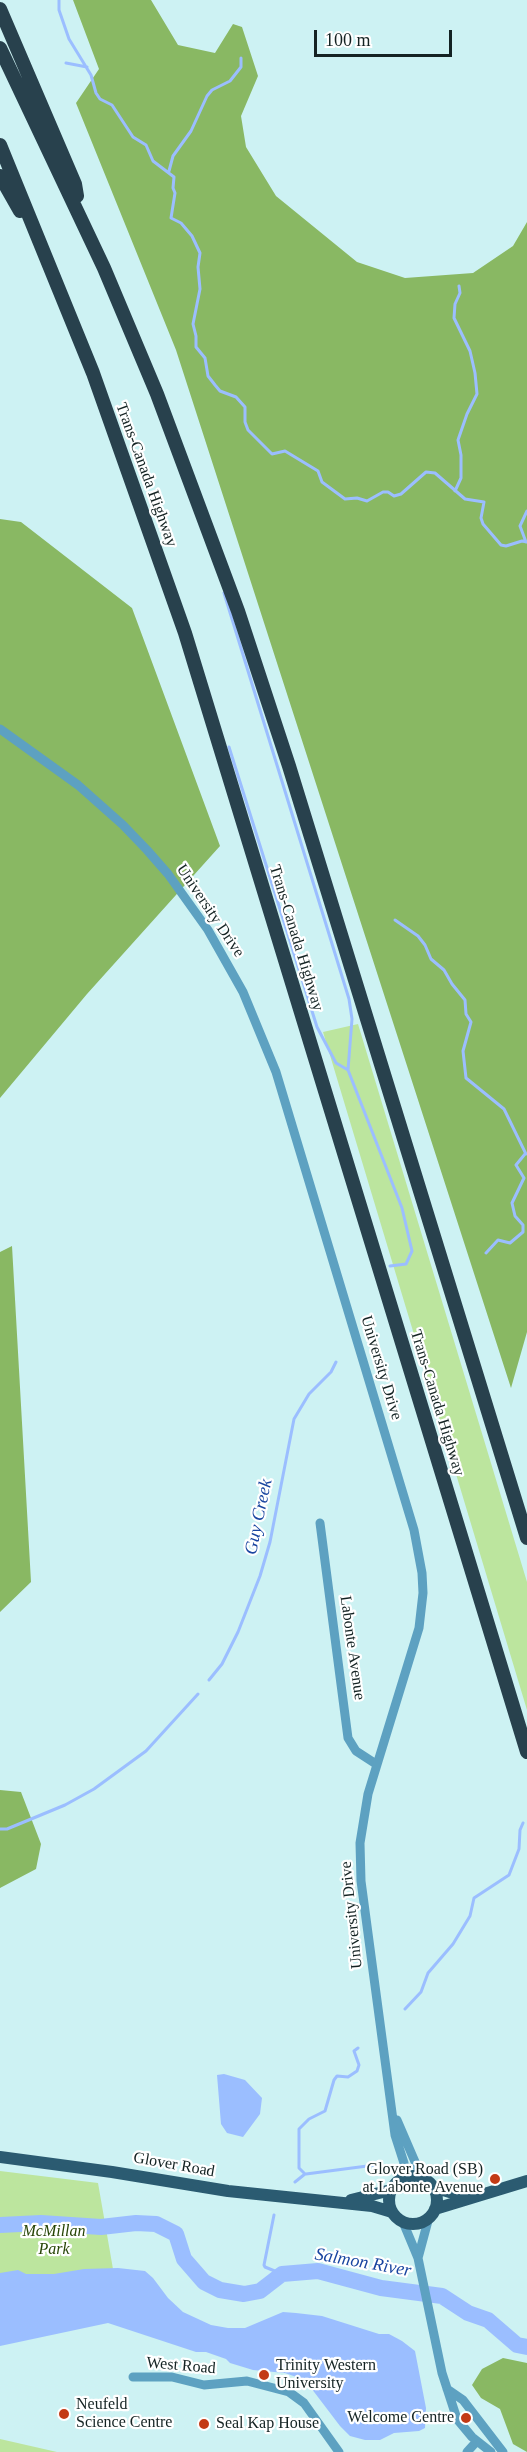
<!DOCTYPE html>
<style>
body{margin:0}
#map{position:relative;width:527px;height:2452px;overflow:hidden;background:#cdf2f3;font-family:"Times New Roman",serif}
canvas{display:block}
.scale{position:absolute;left:314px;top:30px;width:138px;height:27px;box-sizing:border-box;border:3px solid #142323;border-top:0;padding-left:8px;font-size:18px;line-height:21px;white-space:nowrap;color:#142323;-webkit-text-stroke:4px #fff;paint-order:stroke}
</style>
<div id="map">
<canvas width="527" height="2452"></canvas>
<div class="scale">100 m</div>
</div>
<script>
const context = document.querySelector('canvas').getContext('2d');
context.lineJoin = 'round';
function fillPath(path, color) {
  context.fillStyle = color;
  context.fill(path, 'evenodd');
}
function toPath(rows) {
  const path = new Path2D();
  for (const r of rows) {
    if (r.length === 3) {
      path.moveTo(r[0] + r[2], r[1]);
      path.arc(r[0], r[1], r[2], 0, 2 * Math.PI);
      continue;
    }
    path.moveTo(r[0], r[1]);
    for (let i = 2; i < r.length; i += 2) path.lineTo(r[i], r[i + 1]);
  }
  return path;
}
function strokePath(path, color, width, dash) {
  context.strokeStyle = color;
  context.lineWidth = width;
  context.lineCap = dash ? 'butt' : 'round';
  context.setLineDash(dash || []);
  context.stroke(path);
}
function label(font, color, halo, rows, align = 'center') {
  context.font = font + ' "Times New Roman",serif';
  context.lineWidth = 4.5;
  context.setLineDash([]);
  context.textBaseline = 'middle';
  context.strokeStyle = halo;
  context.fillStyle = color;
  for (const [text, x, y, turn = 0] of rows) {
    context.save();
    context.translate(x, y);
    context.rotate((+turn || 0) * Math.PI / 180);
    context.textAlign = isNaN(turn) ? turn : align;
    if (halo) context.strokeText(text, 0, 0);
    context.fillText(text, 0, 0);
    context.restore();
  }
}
fillPath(toPath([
 [358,1024,527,1582,527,1710,323,1032],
 [0,2171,98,2183,117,2292,0,2297],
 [0,2439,57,2452,0,2452]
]), '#bce59e');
fillPath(toPath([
 [73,0,151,0,178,45,215,53,233,24,242,27,258,76,241,116,246,147,276,196,357,262,405,278,473,273,513,246,527,222,527,1332,511,1388,176,350,76,103,99,69],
 [0,519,21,522,132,608,220,846,87,994,0,1098],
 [12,1246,31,1582,0,1612,0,1252],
 [0,1790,21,1792,41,1844,36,1869,0,1888],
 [503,2358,527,2363,527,2452,513,2444,500,2409,481,2398,472,2385,482,2369]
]), '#89b863');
fillPath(toPath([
 [224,2074,245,2080,262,2098,260,2114,243,2137,227,2133,221,2124,217,2075],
 [118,2268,145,2271,153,2278,168,2298,183,2312,211,2325,228,2328,245,2328,283,2312,296,2313,322,2316,379,2334,389,2334,402,2341,415,2351,426,2408,425,2428,419,2431,394,2433,380,2440,365,2440,350,2436,340,2426,305,2380,285,2373,253,2370,230,2363,226,2359,206,2352,196,2352,108,2323,0,2346,0,2273,18,2270,26,2274,54,2274,84,2269]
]), '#9bbeff');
strokePath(toPath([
 [59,0,59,10,69,39,91,75,96,93,100,99,112,105,133,137,146,145,153,161,174,177,173,188,175,193,171,218,181,223,192,236,200,253,198,267,200,289,193,324,196,336,196,347,205,358,208,376,215,385,220,391,236,397,245,407,245,422,248,430,272,454,285,451,318,471,322,482,345,499,357,498,367,501,383,492,388,492,394,496,401,494,426,472,435,473,465,499,484,502,481,518,483,524,501,545,506,546,522,541,527,542],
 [66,63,87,67],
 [169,171,173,156,191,131,207,96,212,90,230,81,241,67,241,58],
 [455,491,461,478,461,455,458,440,467,414,477,394,475,373,470,351,454,318,455,304,460,293,459,286],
 [526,542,520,526,527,511],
 [224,593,349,999,352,1019,348,1070,402,1208,412,1251,406,1264,390,1266],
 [229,747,317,1027,336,1063,348,1070],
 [395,920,418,936,425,945,431,959,444,970,452,984,465,1000,466,1014,471,1022,463,1051,466,1078,504,1109,526,1154],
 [486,1253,498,1240,510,1243,523,1232,523,1225,515,1216,512,1203,524,1178,516,1165,525,1154],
 [209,1680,222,1664,238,1632,260,1576,270,1542,294,1419,309,1394,331,1372,336,1362],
 [0,1829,7,1829,65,1805,94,1789,146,1751,198,1694],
 [405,2009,421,1992,428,1973,453,1944,470,1916,474,1898,509,1875,519,1849,520,1830,523,1823],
 [306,2174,375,2165],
 [295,2182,305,2174,299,2168,299,2129,309,2119,325,2111,334,2080,337,2076,348,2077,357,2071,359,2065,354,2051,358,2048],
 [274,2215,264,2265,265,2267,282,2274]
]), '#9bbeff', 3);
strokePath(toPath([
 [0,2225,41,2223,101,2227,136,2223,156,2224,176,2234,184,2259,204,2282,220,2290,244,2294,260,2291,282,2274,318,2271,381,2288,442,2296,468,2313,488,2320,517,2345,527,2347]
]), '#9bbeff', 16);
strokePath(toPath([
 [0,729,78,785,123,825,147,850,168,874,208,930,243,992,276,1072,414,1530,422,1573,423,1593,419,1628,368,1794,360,1843,361,1881,395,2135,404,2163,401,2179],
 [320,1523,348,1738,356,1751,376,1764],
 [397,2120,422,2178],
 [403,2222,418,2258,442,2373,457,2419,472,2437,491,2452],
 [418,2258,429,2217],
 [133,2377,172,2377,204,2385,247,2381,289,2392,304,2403,339,2452],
 [447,2389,463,2400,503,2452],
 [467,2452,477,2441]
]), '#5da1c1', 9);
strokePath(toPath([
 [0,2157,112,2172,228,2191,372,2206,392,2212],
 [413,2200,24],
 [433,2187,453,2193,474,2195],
 [351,2200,391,2190],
 [435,2209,527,2181]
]), '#2b5b71', 12);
strokePath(toPath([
 [0,9,75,184,77,196],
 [0,48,104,268,157,394,238,611,289,766,527,1538],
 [0,145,93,373,185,633,527,1752],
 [0,176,20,211]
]), '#28414d', 14);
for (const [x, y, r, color] of [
 [495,2179,6,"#c33a15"],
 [264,2375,6,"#c33a15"],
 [64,2414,6,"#c33a15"],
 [466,2418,6,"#c33a15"],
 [204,2424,6,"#c33a15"]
]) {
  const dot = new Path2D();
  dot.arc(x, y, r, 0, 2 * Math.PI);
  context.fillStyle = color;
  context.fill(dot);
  strokePath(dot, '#fff', 2);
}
label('16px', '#142323', '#fff', [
 ["Trans-Canada Highway",146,475,70],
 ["University Drive",210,911,56],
 ["Trans-Canada Highway",296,938,73],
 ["University Drive",381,1368,73],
 ["Trans-Canada Highway",437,1403,73],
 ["Labonte Avenue",352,1648,82],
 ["University Drive",352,1915,-96],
 ["Glover Road",174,2165,10],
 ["West Road",181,2366,5]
]);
label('16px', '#142323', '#fff', [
 ["Glover Road (SB)",483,2170,"right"],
 ["at Labonte Avenue",483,2188,"right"],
 ["Trinity Western",276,2366],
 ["University",276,2384],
 ["Neufeld",76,2405],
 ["Science Centre",76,2423],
 ["Welcome Centre",454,2418,"right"],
 ["Seal Kap House",216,2424]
], 'left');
label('italic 16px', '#274506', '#fff', [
 ["McMillan",54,2232],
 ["Park",54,2250]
]);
label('italic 18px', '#1945a0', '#fff', [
 ["Guy Creek",259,1517,-78],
 ["Salmon River",363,2263,10]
]);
</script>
